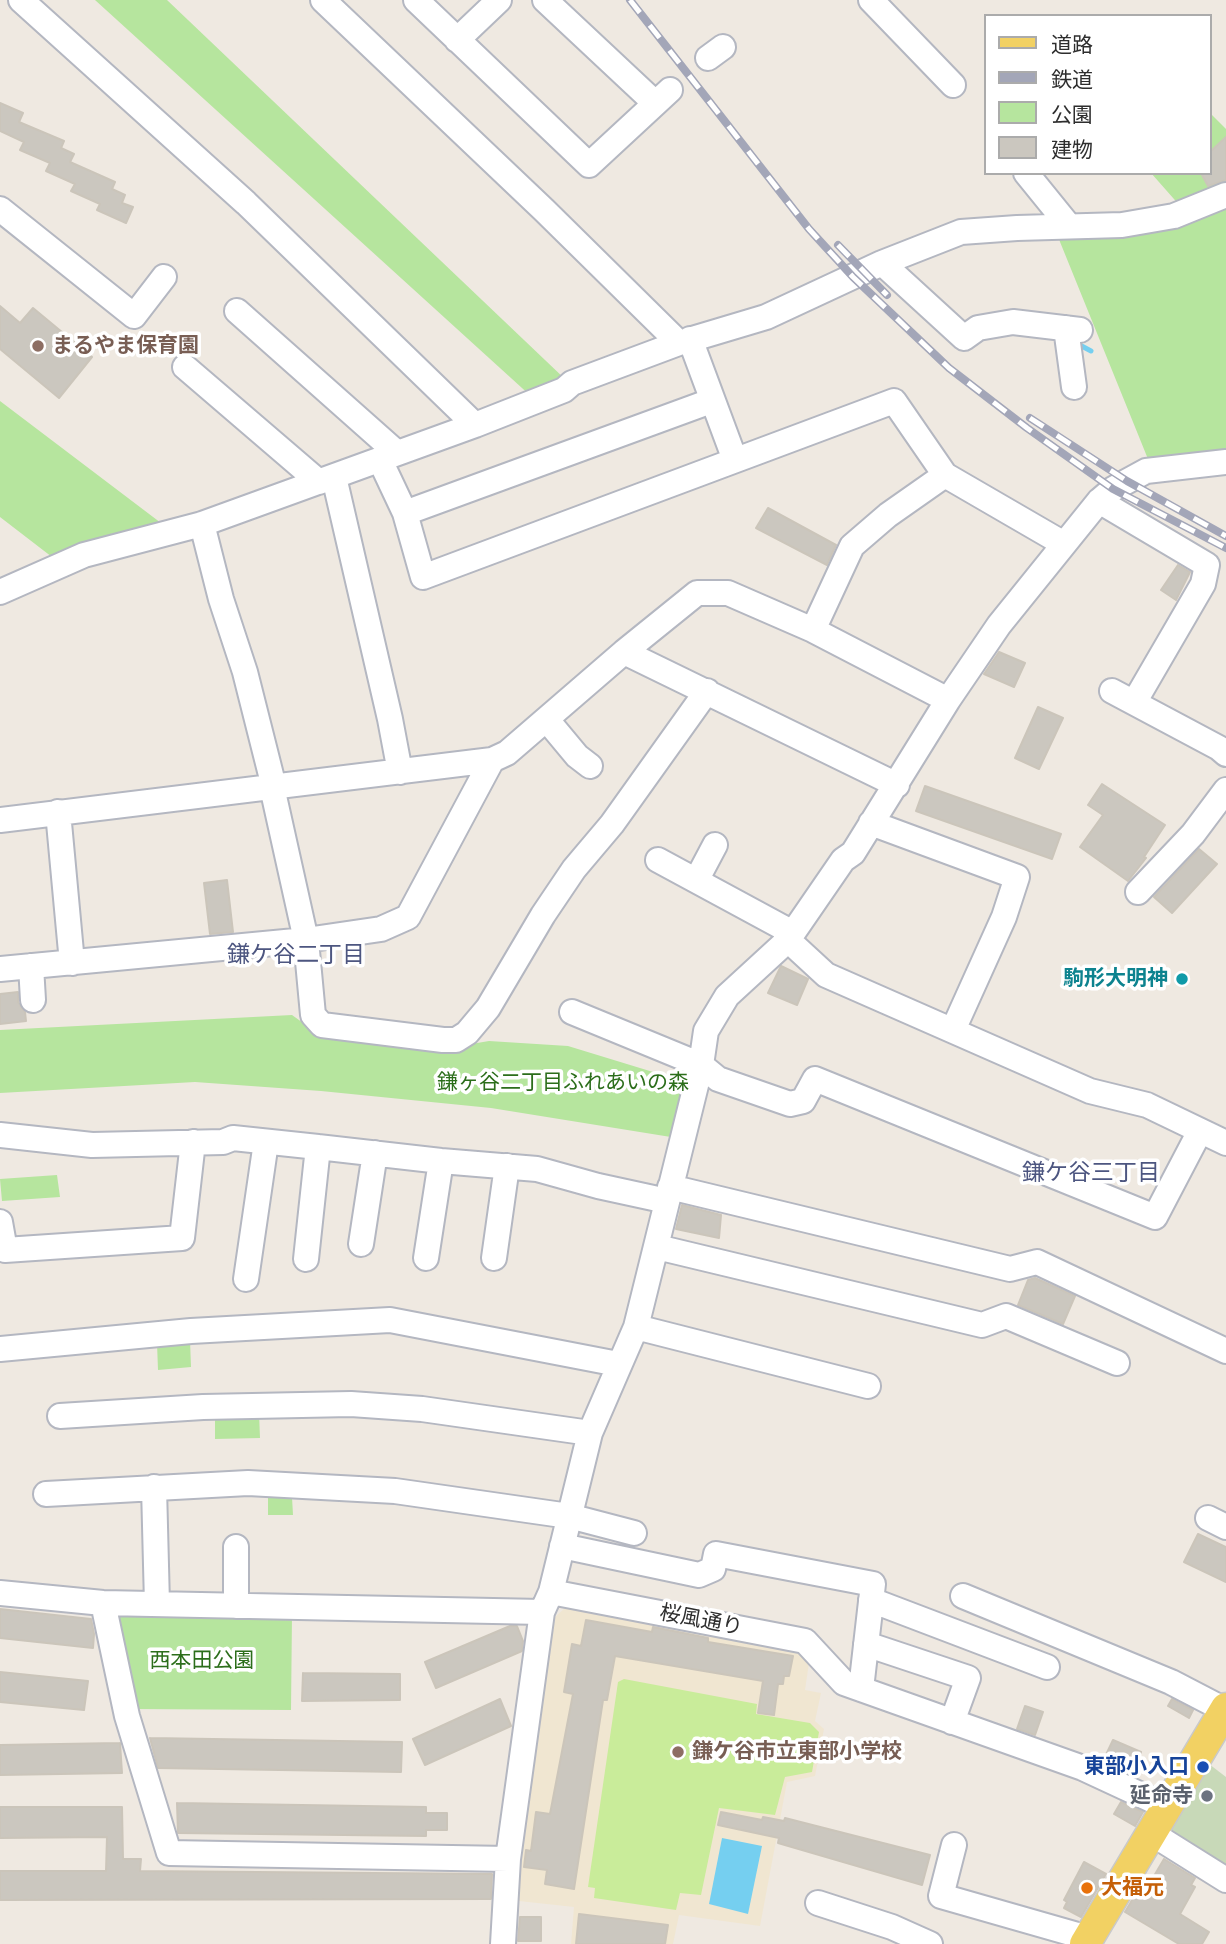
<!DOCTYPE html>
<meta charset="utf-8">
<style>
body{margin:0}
#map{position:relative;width:1226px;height:1944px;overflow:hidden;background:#efe9e1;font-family:"Varela Round","Noto Sans JP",sans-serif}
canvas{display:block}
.legend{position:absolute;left:984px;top:14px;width:228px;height:161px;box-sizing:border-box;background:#fff;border:2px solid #ababab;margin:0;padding:9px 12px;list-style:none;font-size:21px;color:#2e2e2e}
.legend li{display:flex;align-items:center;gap:14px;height:35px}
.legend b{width:35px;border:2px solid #ababab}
</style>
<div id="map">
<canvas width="1226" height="1944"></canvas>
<ul class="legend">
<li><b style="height:9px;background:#f2d163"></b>道路</li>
<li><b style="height:9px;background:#a3a6b8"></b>鉄道</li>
<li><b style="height:19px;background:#b6e59e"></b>公園</li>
<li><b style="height:19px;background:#cbc7bf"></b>建物</li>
</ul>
</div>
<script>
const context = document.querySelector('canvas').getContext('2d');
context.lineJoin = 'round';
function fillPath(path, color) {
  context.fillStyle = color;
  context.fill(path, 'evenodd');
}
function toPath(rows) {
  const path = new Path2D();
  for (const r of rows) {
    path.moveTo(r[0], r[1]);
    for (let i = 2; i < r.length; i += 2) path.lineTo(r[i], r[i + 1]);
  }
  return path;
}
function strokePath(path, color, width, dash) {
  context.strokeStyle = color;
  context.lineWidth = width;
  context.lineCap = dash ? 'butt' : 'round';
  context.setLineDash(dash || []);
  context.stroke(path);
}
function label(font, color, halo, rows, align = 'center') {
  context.font = font + ' "Varela Round","Noto Sans JP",sans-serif';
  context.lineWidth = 7;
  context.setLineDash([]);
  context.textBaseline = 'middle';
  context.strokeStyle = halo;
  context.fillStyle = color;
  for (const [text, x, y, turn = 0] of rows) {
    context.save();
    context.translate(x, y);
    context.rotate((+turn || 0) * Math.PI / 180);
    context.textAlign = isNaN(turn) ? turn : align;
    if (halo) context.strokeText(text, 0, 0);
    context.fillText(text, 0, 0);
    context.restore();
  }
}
fillPath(toPath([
 [577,1602,801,1640,810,1656,805,1690,821,1693,815,1721,824,1729,815,1776,787,1782,760,1926,679,1915,673,1944,571,1944,574,1907,519,1901,519,1867,555,1617,565,1608]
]), '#f0e6d1');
fillPath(toPath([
 [95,0,167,0,566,380,533,398],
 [1210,113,1226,129,1226,187,1181,207,1151,173,1210,173],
 [1226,199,1226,457,1150,464,1056,232],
 [0,401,161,523,111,534,52,557,0,517],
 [292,1015,317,1033,442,1049,489,1041,568,1046,689,1083,677,1138,491,1108,321,1091,195,1082,0,1093,0,1030],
 [57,1175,60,1197,2,1201,0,1179],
 [190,1340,191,1367,158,1370,157,1343],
 [259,1413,260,1438,215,1439,215,1415],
 [268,1491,292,1497,293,1515,268,1515],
 [111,1611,292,1614,291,1710,132,1709]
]), '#b6e59e');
fillPath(toPath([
 [1209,1764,1226,1777,1226,1870,1173,1838,1171,1830]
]), '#c8d9b8');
fillPath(toPath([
 [624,1679,757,1704,756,1714,810,1723,819,1732,812,1772,785,1777,775,1815,719,1808,701,1895,680,1893,676,1910,594,1898,595,1888,588,1887,618,1682]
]), '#c9ec9a');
fillPath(toPath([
 [722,1838,762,1846,748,1914,709,1904]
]), '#75cff0');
strokePath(toPath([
 [1076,343,1091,351]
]), '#75cff0', 5);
const building = toPath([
 [0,103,23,113,19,122,64,141,61,148,74,154,70,162,115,182,112,189,125,195,122,203,133,207,126,223,97,210,100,204,71,191,75,184,46,171,50,163,20,150,24,142,0,131,0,103],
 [1226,137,1226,180,1208,186,1201,173,1210,173,1210,152,1226,137],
 [0,306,20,323,33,308,92,357,59,398,0,349,0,306],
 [768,508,836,545,827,565,756,528,768,508],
 [1178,565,1190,572,1176,600,1161,590,1178,565],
 [999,652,1025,663,1014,687,984,674,999,652],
 [1038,707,1063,718,1039,769,1015,758,1038,707],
 [1102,784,1165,825,1144,857,1146,858,1128,881,1080,847,1103,815,1088,805,1102,784],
 [925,786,1061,834,1052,859,916,811,925,786],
 [1199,849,1217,864,1172,913,1154,897,1199,849],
 [227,880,233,932,210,934,204,883,227,880],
 [781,966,808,979,797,1005,768,993,781,966],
 [18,992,18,1002,25,1012,26,1021,0,1024,0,994,18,992],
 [682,1205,721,1215,719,1238,676,1229,682,1205],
 [1035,1278,1075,1296,1063,1324,1018,1305,1028,1280,1035,1278],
 [1198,1534,1226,1547,1226,1582,1184,1562,1198,1534],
 [0,1609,91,1619,94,1634,93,1648,0,1638,0,1609],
 [586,1620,652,1632,653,1627,708,1638,708,1642,793,1656,789,1676,784,1676,783,1684,778,1684,774,1715,758,1713,763,1681,615,1656,607,1700,603,1700,574,1889,545,1884,547,1870,524,1867,526,1850,531,1851,536,1812,550,1814,573,1694,564,1692,572,1644,581,1646,586,1620],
 [510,1626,517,1626,523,1641,522,1651,436,1688,425,1662,510,1626],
 [0,1672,88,1681,84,1710,0,1702,0,1672],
 [303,1673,400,1674,400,1700,302,1701,303,1673],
 [500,1699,511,1726,425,1765,413,1739,500,1699],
 [1172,1699,1193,1710,1189,1718,1168,1706,1172,1699],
 [1025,1706,1043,1712,1035,1735,1017,1729,1025,1706],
 [150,1738,402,1742,401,1772,158,1768,150,1738],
 [1113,1740,1141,1752,1134,1769,1125,1765,1123,1770,1103,1761,1113,1740],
 [120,1743,122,1773,0,1775,0,1745,120,1743],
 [1121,1802,1143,1812,1135,1826,1114,1814,1121,1802],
 [177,1803,426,1807,426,1813,447,1813,447,1830,426,1830,426,1836,178,1833,177,1803],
 [0,1807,122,1807,123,1859,141,1859,140,1871,492,1874,491,1899,0,1900,0,1871,106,1871,107,1837,0,1838,0,1807],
 [721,1812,762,1820,763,1817,784,1821,785,1818,930,1855,922,1885,778,1843,779,1838,718,1825,721,1812],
 [1164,1859,1195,1878,1191,1885,1195,1887,1180,1914,1209,1932,1202,1944,1179,1944,1125,1912,1138,1890,1144,1893,1164,1859],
 [1084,1862,1106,1874,1081,1917,1064,1908,1067,1902,1064,1900,1084,1862],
 [579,1914,668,1925,665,1944,576,1944,579,1914],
 [520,1917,541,1917,541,1941,518,1941,520,1917]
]);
fillPath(building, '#cbc7bf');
strokePath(building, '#cbc5ba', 2);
const minor = toPath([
 [21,0,246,203,475,425],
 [323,0,544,210,679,343],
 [416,0,589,165,670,90],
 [545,0,655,103],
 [871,0,953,85],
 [457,40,499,0],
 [708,58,723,47],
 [1026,173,1069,226],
 [0,209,134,316,164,277],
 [882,263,964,338,978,328,1013,322,1080,330],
 [237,311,397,453],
 [1066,328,1074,387],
 [690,339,735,460],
 [185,367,319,482],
 [380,460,405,513,423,577,894,401,945,475,1064,544],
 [334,477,390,719,400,772],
 [1099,501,1207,565,1203,584,1135,701],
 [405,513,711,401],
 [202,524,221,599,245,672,272,779,272,787,306,940,313,1015,322,1025,443,1040,456,1040,467,1033,488,1008,543,915,574,869,612,824,707,691],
 [0,592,84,555,202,524,475,425,564,390,572,383,679,343,766,317,882,263,961,232,1017,228,1122,225,1174,216,1226,195],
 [813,630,852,546,888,515,945,475],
 [624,652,897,785],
 [1112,691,1219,748,1226,754],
 [547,720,577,756,590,766],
 [58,812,72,963],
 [0,820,492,760],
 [871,823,1017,877,1004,917,953,1030],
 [658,860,793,933],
 [697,879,715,845],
 [1138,892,1193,834,1226,790],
 [788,940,826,975,1090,1091,1147,1105,1226,1143],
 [31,966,33,1000],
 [0,969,306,940,381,929,408,917,492,760,507,753,624,652,697,593,728,593,813,630,948,700],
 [572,1012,701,1065,718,1079,790,1104,803,1101,815,1079,1155,1217,1200,1131],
 [0,1135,92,1145,223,1142,233,1138,318,1147,441,1161,537,1169,598,1186,667,1201],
 [670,1187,1010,1269,1037,1262,1226,1351],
 [0,1222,5,1250,182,1238,193,1142],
 [361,1244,375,1153],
 [657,1247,982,1325,1006,1316,1117,1363],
 [426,1258,441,1161],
 [494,1258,507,1166],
 [306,1259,318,1147],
 [246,1279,266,1142],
 [636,1327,868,1386],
 [0,1349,191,1331,390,1320,618,1364],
 [60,1416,203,1407,351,1404,422,1409,590,1433],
 [154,1487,157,1604],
 [46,1494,248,1483,395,1491,569,1516,634,1533],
 [1208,1518,1226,1527],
 [562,1546,699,1575,713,1569,716,1554,873,1584,861,1689],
 [236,1547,236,1606],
 [551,1592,805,1641,844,1683,1083,1768,1167,1807],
 [0,1593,103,1603,542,1612],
 [963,1596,1171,1682,1225,1710],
 [871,1600,1047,1667],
 [103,1603,127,1716,169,1853,508,1859],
 [866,1644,968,1678,952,1722],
 [1151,1833,1226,1880],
 [954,1845,941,1896,1088,1938],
 [818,1903,892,1927,930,1944],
 [503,1944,508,1859,542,1612,551,1592,590,1433,636,1327,701,1065,706,1031,727,996,788,940,843,860,853,853,948,700,999,625,1099,501,1113,489,1146,471,1226,462]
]);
const major = toPath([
 [1085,1944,1226,1708]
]);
strokePath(minor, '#b4b7c1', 28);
strokePath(major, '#c9c9c9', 33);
strokePath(minor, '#fff', 24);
strokePath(major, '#f2d163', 30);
const rail = toPath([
 [630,0,809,229,853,277,949,368,1027,428,1113,489,1226,548],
 [838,245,887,295],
 [1030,418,1127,481,1226,536]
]);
strokePath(rail, '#a3a6b8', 8);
strokePath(rail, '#fff', 5, [16]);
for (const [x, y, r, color] of [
 [38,346,7,"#8d6e63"],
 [1182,979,7,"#0f9aa8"],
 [678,1752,7,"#8d6e63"],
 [1203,1767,7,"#1a4fb4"],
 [1207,1796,7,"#6b7280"],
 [1087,1888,7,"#e8710a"]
]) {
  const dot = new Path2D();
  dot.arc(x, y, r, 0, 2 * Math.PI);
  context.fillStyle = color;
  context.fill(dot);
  strokePath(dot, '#fff', 2.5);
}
label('bold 21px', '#785e54', '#fff', [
 ["まるやま保育園",52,346],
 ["鎌ケ谷市立東部小学校",692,1752]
], 'left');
label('bold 21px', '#0d838f', '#fff', [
 ["駒形大明神",1168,979]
], 'right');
label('21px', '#2c6e1b', '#fff', [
 ["鎌ヶ谷二丁目ふれあいの森",563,1083],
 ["西本田公園",202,1661]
]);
label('21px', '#2e2e2e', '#fff', [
 ["桜風通り",701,1621,11]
]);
label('bold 21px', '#164399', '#fff', [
 ["東部小入口",1189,1767]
], 'right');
label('bold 21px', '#5b616d', '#fff', [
 ["延命寺",1193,1796]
], 'right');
label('bold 21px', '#c56008', '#fff', [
 ["大福元",1101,1888]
], 'left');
label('23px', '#4d5680', '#fff', [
 ["鎌ケ谷二丁目",296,956],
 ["鎌ケ谷三丁目",1091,1174]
]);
</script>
